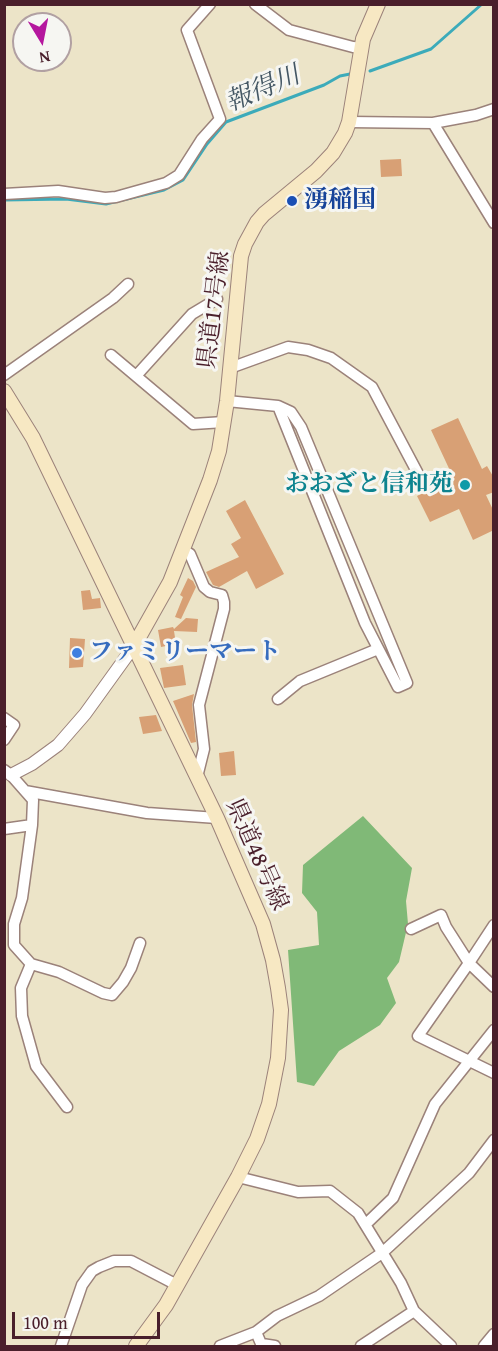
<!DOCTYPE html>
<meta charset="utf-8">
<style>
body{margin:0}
#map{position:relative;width:498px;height:1351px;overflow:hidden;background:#ece4c8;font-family:"Gentium Book Plus",serif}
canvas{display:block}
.frame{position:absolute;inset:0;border:6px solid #4a1f2b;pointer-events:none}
.north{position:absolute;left:12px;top:12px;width:60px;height:60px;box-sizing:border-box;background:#f6f6f2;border:2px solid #b1a0a2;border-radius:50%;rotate:170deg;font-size:16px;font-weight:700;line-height:24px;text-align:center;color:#4a1f2b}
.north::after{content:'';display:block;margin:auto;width:21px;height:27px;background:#b5179e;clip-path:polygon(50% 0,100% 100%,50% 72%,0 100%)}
.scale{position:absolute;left:12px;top:1312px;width:148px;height:27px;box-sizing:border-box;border:3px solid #4a1f2b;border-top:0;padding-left:8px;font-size:18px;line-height:21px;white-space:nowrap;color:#4a1f2b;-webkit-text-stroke:4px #f6f6f2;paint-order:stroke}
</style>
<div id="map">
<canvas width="498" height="1351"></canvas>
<div class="frame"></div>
<div class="north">N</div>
<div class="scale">100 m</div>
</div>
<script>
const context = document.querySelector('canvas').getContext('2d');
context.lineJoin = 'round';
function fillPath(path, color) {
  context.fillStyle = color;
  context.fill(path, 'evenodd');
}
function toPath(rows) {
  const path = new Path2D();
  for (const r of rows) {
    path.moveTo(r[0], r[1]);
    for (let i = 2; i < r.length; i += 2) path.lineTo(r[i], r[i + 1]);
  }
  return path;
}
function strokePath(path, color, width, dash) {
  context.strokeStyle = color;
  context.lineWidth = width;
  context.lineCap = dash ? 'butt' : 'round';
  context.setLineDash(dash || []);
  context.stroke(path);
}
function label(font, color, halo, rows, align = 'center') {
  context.font = font + ' "Gentium Book Plus","Noto Serif JP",serif';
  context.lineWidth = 6;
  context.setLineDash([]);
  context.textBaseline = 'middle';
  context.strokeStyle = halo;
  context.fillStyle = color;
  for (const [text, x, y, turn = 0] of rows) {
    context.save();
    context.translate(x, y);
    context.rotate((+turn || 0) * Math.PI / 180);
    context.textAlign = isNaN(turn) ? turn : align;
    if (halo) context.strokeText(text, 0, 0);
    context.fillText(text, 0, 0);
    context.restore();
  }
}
fillPath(toPath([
 [363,816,412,868,406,901,408,924,399,962,387,978,396,1003,380,1025,339,1051,314,1086,297,1082,288,950,319,945,317,912,302,893,303,865]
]), '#80b977');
strokePath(toPath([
 [370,71,431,49,482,4],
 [4,200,66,199,106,204,164,190,183,180,207,144,226,122,324,85,340,76,350,74]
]), '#3cabba', 3);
fillPath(toPath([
 [401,159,402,176,381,177,380,160],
 [458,418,482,469,487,466,494,478,494,492,486,495,494,512,494,530,473,540,459,509,430,522,417,496,453,477,431,430],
 [245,500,284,574,256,589,247,571,219,587,213,585,206,572,239,557,231,544,241,538,226,511],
 [188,578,193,581,196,587,181,619,175,617,183,597,180,595],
 [90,590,92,599,100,598,101,608,83,610,81,591],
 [186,618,198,619,197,632,174,631,176,644,161,647,158,630,173,627,174,629],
 [70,638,85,639,83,667,69,668],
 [183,665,186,685,164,688,160,668],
 [194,694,192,705,196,742,191,743,173,701],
 [156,715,162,731,143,734,139,717],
 [234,751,236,775,221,776,219,753]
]), '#d8a075');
const minor = toPath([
 [255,4,289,30,353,47,361,48],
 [349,122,433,123,476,115,494,109],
 [433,123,494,223],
 [4,194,58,191,105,198,116,197,166,183,179,175,202,139,220,119,187,30,210,4],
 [111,355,193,424,224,422],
 [230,368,288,347,308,350,331,358,372,387,424,485],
 [4,375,113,298,128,284],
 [136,376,192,314,217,299],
 [227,401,278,406,291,412,301,427,407,683,398,687,365,623,278,406],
 [183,550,190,554,204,587,210,592,222,595,224,602,224,609,199,705,204,749,197,777],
 [278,699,300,681,378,649],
 [4,718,14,725,4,740],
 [4,770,11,775,33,800,32,825,22,898,14,924,14,945,31,964,21,988,22,1016,36,1066,67,1107],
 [25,791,147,813,217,818],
 [4,829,32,825],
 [494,925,469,963,494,987],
 [411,929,441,915,446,927,469,963,418,1036,494,1073],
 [31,964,59,972,103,993,112,995,123,982,131,968,140,943],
 [238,1177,298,1192,330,1191,358,1213,401,1283,414,1311,451,1346],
 [366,1224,393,1198,435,1104,494,1030],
 [256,1332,262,1346],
 [262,1344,275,1346],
 [61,1346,82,1285,92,1271,99,1267,114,1261,131,1261,177,1285],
 [220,1346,256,1332,277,1316,319,1296,382,1253,469,1173,494,1140],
 [361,1346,414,1311],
 [484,1346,494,1334]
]);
const tertiary = toPath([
 [11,775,32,764,58,745,85,714,134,646]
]);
const secondary = toPath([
 [4,391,33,438,217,818,263,924,273,960,278,988,281,1010,278,1058,269,1104,257,1139,238,1177,166,1305,136,1346],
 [134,646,170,582,210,480,219,451,227,401,241,256,245,244,257,222,264,214,316,171,333,153,345,133,349,122,363,39,378,4]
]);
strokePath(minor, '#9b827a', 13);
strokePath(tertiary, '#9b827a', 14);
strokePath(secondary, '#9b827a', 16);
strokePath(minor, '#fff', 10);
strokePath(tertiary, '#fff', 12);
strokePath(secondary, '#f7e8c3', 14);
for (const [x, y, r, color] of [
 [292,201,6,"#1a4fb4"],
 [465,485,6,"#0f9aa8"],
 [77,653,6,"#3f7fe0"]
]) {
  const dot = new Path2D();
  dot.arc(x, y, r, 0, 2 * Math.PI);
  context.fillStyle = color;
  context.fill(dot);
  strokePath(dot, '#f6f6f2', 2);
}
label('bold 24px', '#164399', '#f6f6f2', [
 ["湧稲国",304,201]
], 'left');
label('24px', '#4a1f2b', '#f6f6f2', [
 ["県道17号線",215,310,-83],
 ["県道48号線",256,855,66]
]);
label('bold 24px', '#0d838f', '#f6f6f2', [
 ["おおざと信和苑",453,485]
], 'right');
label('bold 24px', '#366cbe', '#f6f6f2', [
 ["ファミリーマート",89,653]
], 'left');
label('italic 26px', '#445764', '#f6f6f2', [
 ["報得川",263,90,-23]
]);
</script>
